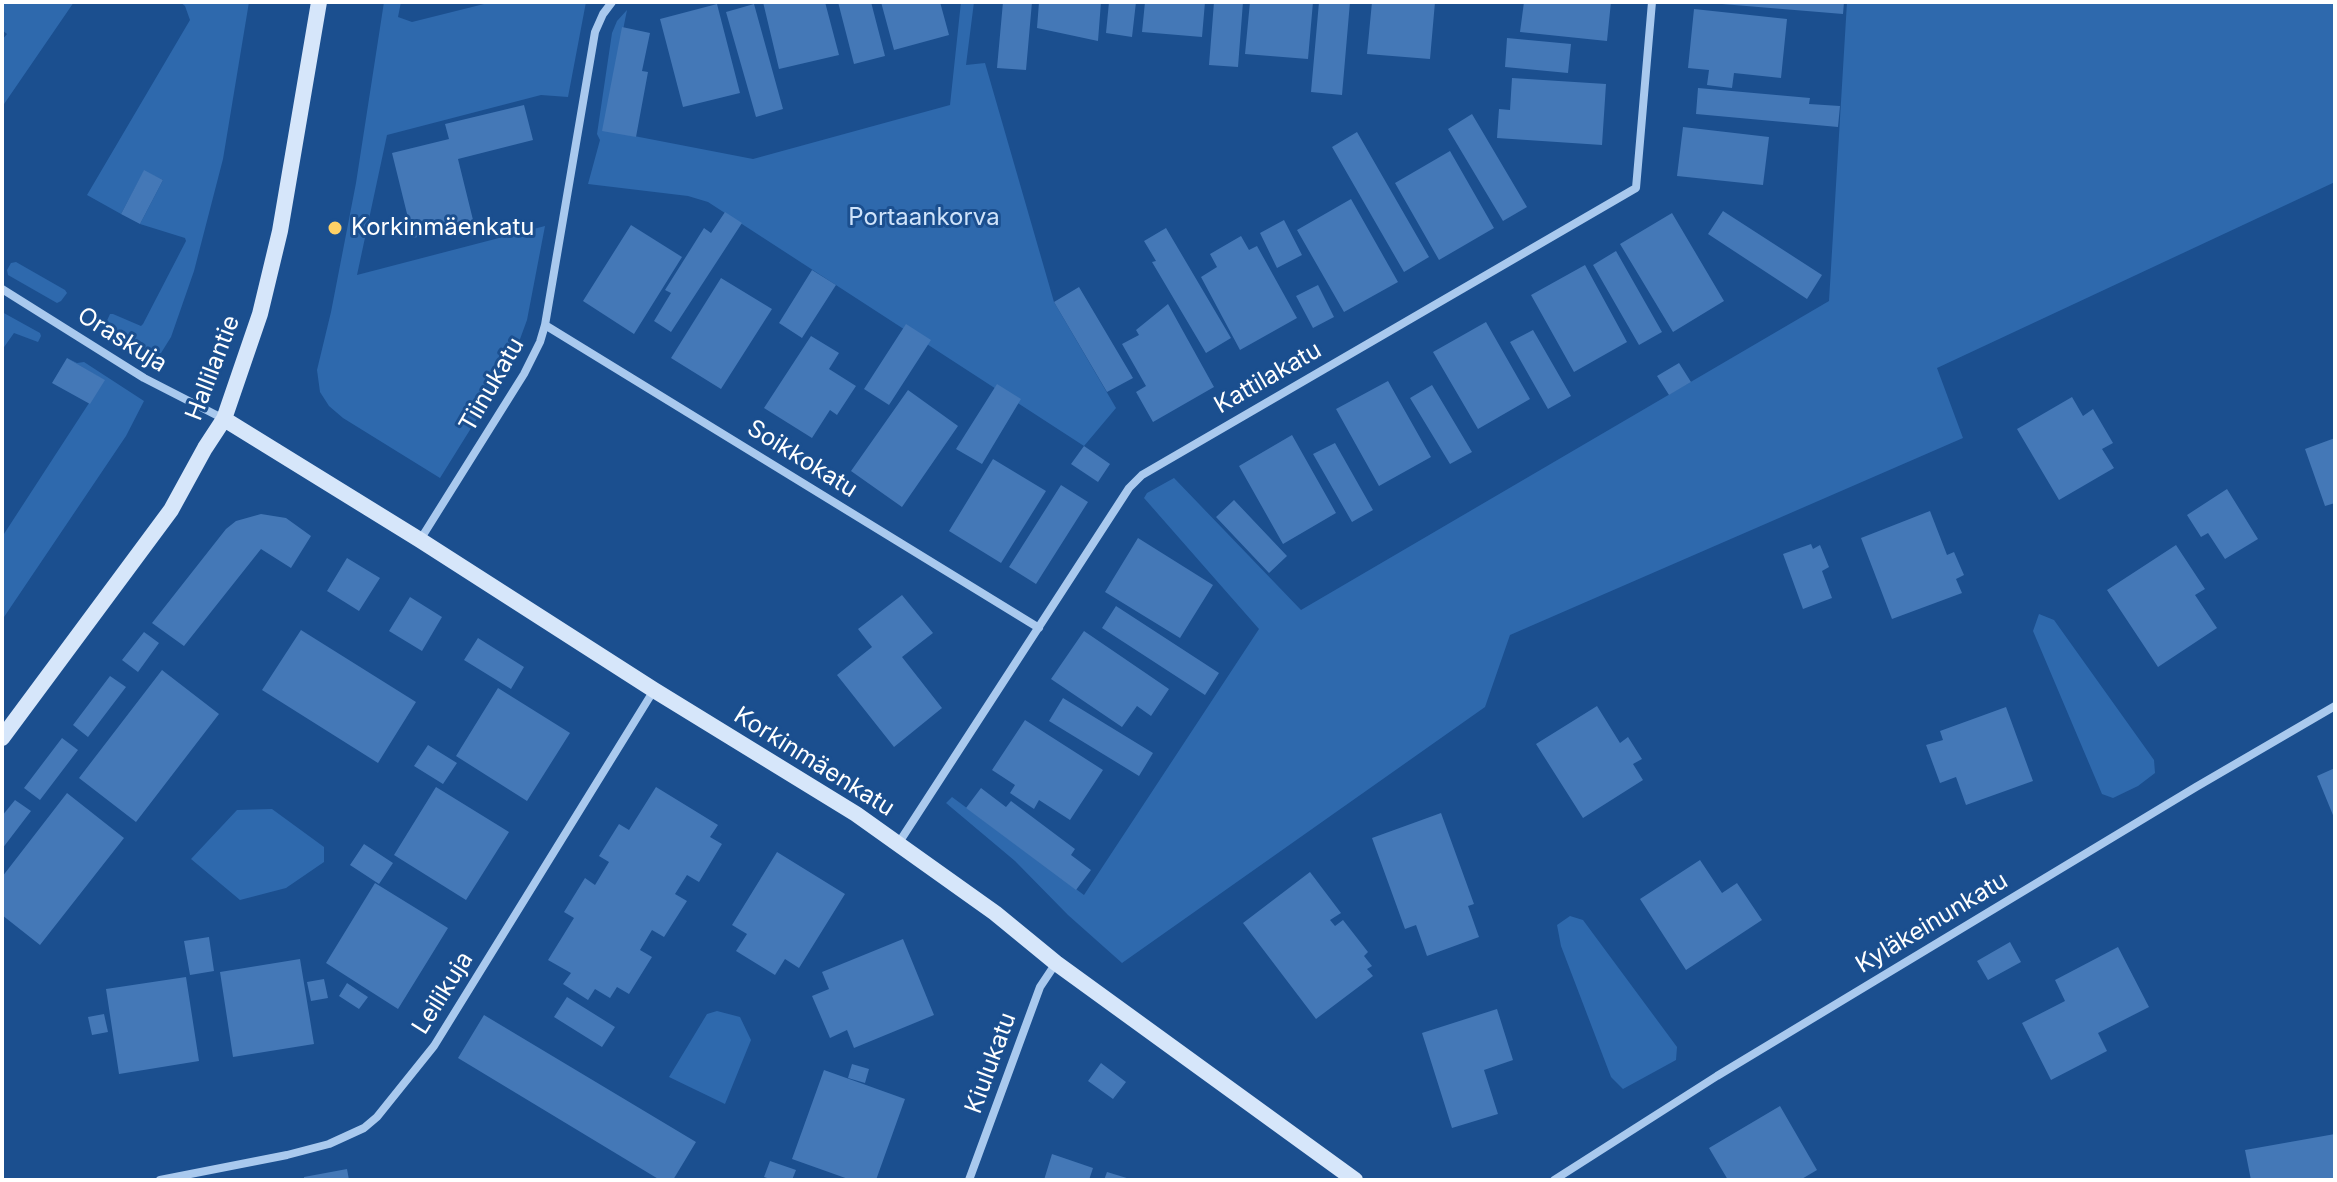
<!DOCTYPE html>
<meta charset="utf-8">
<style>
body{margin:0}
#map{position:relative;width:2337px;height:1182px;overflow:hidden;background:#1b4f8f;font-family:Inter,sans-serif}
canvas{display:block}
.frame{position:absolute;inset:0;border:4px solid #fff;pointer-events:none}
</style>
<div id="map">
<canvas width="2337" height="1182"></canvas>
<div class="frame"></div>
</div>
<script>
const context = document.querySelector('canvas').getContext('2d');
context.lineJoin = 'round';
function fillPath(path, color) {
  context.fillStyle = color;
  context.fill(path, 'evenodd');
}
function toPath(rows) {
  const path = new Path2D();
  for (const r of rows) {
    path.moveTo(r[0], r[1]);
    for (let i = 2; i < r.length; i += 2) path.lineTo(r[i], r[i + 1]);
  }
  return path;
}
function strokePath(path, color, width, dash) {
  context.strokeStyle = color;
  context.lineWidth = width;
  context.lineCap = dash ? 'butt' : 'round';
  context.setLineDash(dash || []);
  context.stroke(path);
}
function label(font, color, halo, rows, align = 'center') {
  context.font = font + ' Inter,sans-serif';
  context.lineWidth = 6;
  context.setLineDash([]);
  context.textBaseline = 'middle';
  context.strokeStyle = halo;
  context.fillStyle = color;
  for (const [text, x, y, turn = 0] of rows) {
    context.save();
    context.translate(x, y);
    context.rotate((+turn || 0) * Math.PI / 180);
    context.textAlign = isNaN(turn) ? turn : align;
    if (halo) context.strokeText(text, 0, 0);
    context.fillText(text, 0, 0);
    context.restore();
  }
}
fillPath(toPath([
 [2,2,74,2,2,107,2,40,7,34,2,30],
 [180,2,249,2,223,159,194,271,171,337,161,353,152,353,105,330,104,327,110,314,113,314,141,326,143,324,186,241,185,238,140,224,163,180,144,171,121,214,87,195,190,20,185,6],
 [384,2,401,2,398,17,412,22,492,2,586,2,568,97,541,95,387,135,357,275,545,226,527,320,516,350,506,372,440,478,343,418,329,406,320,392,317,370,331,312,356,183],
 [961,2,974,2,966,65,985,63,1054,302,1116,408,1084,446,708,202,688,196,588,184,600,140,597,134,612,33,617,21,627,10,603,130,753,159,950,105],
 [1847,2,2335,2,2335,182,1937,368,1963,438,1510,635,1485,707,1122,963,1068,915,1015,861,946,803,952,797,1084,895,1259,629,1144,498,1147,493,1174,478,1301,610,1829,301],
 [16,262,65,290,67,293,61,301,57,303,8,275,7,270,11,263],
 [2,312,40,333,41,336,38,342,14,333,2,350],
 [67,358,77,363,84,362,144,401,126,436,2,620,2,537,104,380],
 [2039,614,2054,620,2154,760,2155,773,2138,786,2113,798,2102,794,2033,631],
 [272,809,324,847,324,862,286,888,240,900,191,859,237,810],
 [1570,916,1583,920,1677,1047,1676,1060,1623,1089,1611,1077,1561,946,1557,925],
 [717,1011,740,1017,751,1040,725,1104,669,1077,707,1014]
]), '#2e69ad');
fillPath(toPath([
 [763,2,825,2,839,55,779,69],
 [838,2,871,2,885,56,854,64],
 [881,2,940,2,949,35,894,50],
 [1003,2,1032,2,1026,70,997,68],
 [1039,2,1101,2,1098,41,1037,28],
 [1109,2,1136,2,1132,37,1106,33],
 [1145,2,1205,2,1202,37,1142,32],
 [1214,2,1243,2,1238,67,1209,65],
 [1250,2,1313,2,1308,59,1245,54],
 [1319,2,1350,2,1342,95,1311,92],
 [1372,2,1435,2,1430,59,1367,54],
 [1524,2,1611,2,1607,41,1520,32],
 [1722,2,1844,2,1843,14,1722,4],
 [717,4,740,93,683,107,660,19],
 [754,4,783,109,756,117,726,12],
 [1694,9,1787,19,1781,78,1734,73,1732,88,1707,85,1709,70,1688,68],
 [622,27,650,33,642,71,648,72,636,137,602,131],
 [1507,38,1571,44,1568,73,1505,67],
 [1512,78,1606,84,1602,145,1497,138,1499,109,1510,110],
 [1698,88,1810,98,1809,104,1840,106,1838,127,1696,114],
 [524,105,533,140,458,159,474,224,413,238,392,153,449,139,445,124],
 [1472,114,1527,207,1503,221,1448,129],
 [1683,127,1769,137,1763,185,1677,176],
 [1357,132,1429,257,1404,272,1332,147],
 [1450,151,1494,228,1439,260,1395,183],
 [144,170,163,180,140,224,121,214],
 [1351,199,1398,282,1344,312,1297,230],
 [1723,211,1822,275,1807,299,1708,234],
 [725,212,742,223,671,332,654,321,671,293,665,290,704,228,711,233],
 [1672,213,1724,301,1673,332,1620,244],
 [1284,220,1302,255,1277,268,1260,233],
 [631,225,682,257,634,334,583,301],
 [1166,228,1231,338,1206,353,1152,262,1156,261,1144,241],
 [1241,236,1249,250,1257,246,1297,318,1240,350,1201,277,1217,267,1210,254],
 [1616,251,1662,332,1639,345,1593,265],
 [1585,265,1627,342,1574,372,1531,295],
 [812,270,836,285,802,338,779,323],
 [721,278,772,309,721,389,671,358],
 [1318,285,1334,317,1313,328,1296,296],
 [1079,287,1133,378,1107,392,1054,302],
 [1168,304,1214,387,1153,422,1136,392,1146,386,1122,344,1139,335,1136,330],
 [1486,322,1530,399,1478,429,1433,352],
 [906,324,931,340,889,405,864,389],
 [1533,330,1571,396,1548,409,1510,342],
 [811,336,839,353,829,369,856,386,837,415,830,410,812,438,764,408],
 [67,358,105,380,90,404,52,383],
 [1679,363,1691,382,1669,395,1657,376],
 [1388,381,1431,457,1379,486,1336,409],
 [997,384,1021,399,982,464,956,449],
 [1432,385,1472,452,1450,464,1410,398],
 [908,390,958,426,902,507,851,471],
 [2072,397,2083,416,2093,409,2113,443,2102,449,2114,468,2059,500,2017,429],
 [1292,435,1336,513,1283,544,1239,466],
 [2335,438,2335,503,2325,506,2305,449],
 [1335,443,1373,510,1352,522,1313,454],
 [1084,446,1110,464,1098,482,1071,464],
 [993,459,1046,491,1001,563,949,531],
 [1061,485,1088,502,1036,584,1009,567],
 [2227,489,2258,539,2225,559,2208,533,2201,537,2187,515],
 [1234,500,1287,556,1269,573,1216,517],
 [1930,511,1947,555,1954,552,1964,575,1956,579,1962,593,1892,619,1861,538],
 [261,514,286,518,311,536,291,568,261,549,184,646,152,623,226,529,236,521],
 [1138,538,1213,585,1180,638,1105,592],
 [1811,544,1813,549,1820,545,1829,567,1822,571,1832,598,1803,609,1783,554],
 [2176,545,2205,589,2195,595,2217,628,2158,667,2107,590],
 [347,558,380,578,359,611,327,591],
 [902,595,933,633,902,657,942,708,894,747,837,675,872,647,858,629],
 [410,597,442,617,422,651,389,631],
 [1116,606,1219,673,1205,695,1102,628],
 [301,630,416,702,378,763,262,690],
 [1084,631,1169,689,1151,716,1137,706,1122,727,1051,679],
 [144,632,159,643,138,672,122,660],
 [478,638,524,667,511,689,464,660],
 [162,670,219,714,136,822,79,778],
 [110,676,126,687,88,737,73,725],
 [498,688,570,733,527,801,456,756],
 [1063,698,1153,753,1139,776,1049,721],
 [1597,706,1620,743,1628,737,1642,759,1633,764,1643,780,1583,818,1536,744],
 [2006,707,2033,781,1966,805,1956,777,1940,783,1926,745,1943,740,1940,731],
 [1025,720,1103,770,1070,820,1039,800,1034,809,1010,793,1015,785,992,770],
 [62,738,78,750,40,800,24,788],
 [428,745,457,763,443,784,414,766],
 [2335,768,2335,820,2317,776],
 [436,787,509,832,466,900,394,855],
 [656,787,718,825,710,837,722,844,699,882,687,875,675,894,687,901,664,937,652,930,640,950,652,957,629,994,617,987,610,998,595,989,588,1000,563,984,571,973,548,960,574,918,564,912,585,878,595,885,609,862,599,856,619,824,629,830],
 [981,788,1006,807,1011,801,1075,849,1071,855,1091,870,1076,890,966,808],
 [67,793,124,838,40,945,2,915,2,877],
 [15,800,31,811,2,849,2,816],
 [1441,813,1474,904,1468,906,1479,937,1427,956,1416,925,1405,929,1372,838],
 [364,844,393,863,379,884,350,865],
 [777,852,845,894,799,968,785,959,775,975,736,951,747,934,732,925],
 [1700,860,1722,893,1737,883,1762,920,1686,970,1640,899],
 [1310,872,1341,913,1330,920,1335,926,1343,920,1368,952,1364,956,1372,966,1367,969,1373,976,1316,1019,1243,923],
 [375,883,448,928,398,1009,326,963],
 [209,937,214,971,190,975,184,941],
 [903,939,934,1015,854,1048,847,1030,830,1038,812,996,829,989,822,972],
 [2010,942,2021,962,1988,980,1977,961],
 [2118,947,2149,1007,2098,1033,2107,1051,2051,1080,2022,1023,2065,1001,2055,980],
 [300,959,314,1044,233,1057,220,972],
 [186,977,199,1061,119,1074,106,989],
 [324,979,328,998,311,1001,307,982],
 [347,983,368,997,359,1009,339,996],
 [567,997,615,1027,602,1047,554,1017],
 [1497,1009,1513,1060,1484,1070,1498,1114,1452,1128,1422,1033],
 [104,1014,108,1032,92,1035,88,1017],
 [484,1015,696,1142,673,1180,660,1180,458,1058],
 [1101,1063,1126,1082,1113,1099,1088,1081],
 [852,1064,869,1069,865,1083,848,1078],
 [824,1070,905,1099,876,1180,851,1180,792,1159],
 [1780,1106,1817,1170,1800,1180,1728,1180,1709,1148],
 [2335,1134,2335,1180,2251,1180,2245,1150],
 [1052,1154,1093,1168,1089,1180,1044,1180],
 [770,1161,796,1170,792,1180,773,1180,764,1177],
 [347,1169,349,1180,304,1180,304,1177],
 [1107,1172,1130,1179,1130,1180,1104,1180]
]), '#4478b7');
strokePath(toPath([
 [2,289,144,378,224,419],
 [545,325,1039,628],
 [420,540,524,374,540,342,545,325,595,32,603,14,612,2],
 [898,844,1129,488,1142,475,1636,188,1652,2],
 [160,1180,287,1155,329,1144,364,1128,377,1117,434,1046,654,690],
 [969,1180,1040,987,1056,963],
 [1554,1180,1717,1076,2196,787,2335,706]
]), '#a9c9ee', 8);
strokePath(toPath([
 [224,419,420,540,654,690,856,814,995,913,1056,963,1355,1180],
 [2,738,171,510,205,448,224,419,260,314,280,231,319,2]
]), '#d6e6fa', 16);
for (const [x, y, r, color] of [
 [335,228,8,"#ffd166"]
]) {
  const dot = new Path2D();
  dot.arc(x, y, r, 0, 2 * Math.PI);
  context.fillStyle = color;
  context.fill(dot);
  strokePath(dot, '#1b4f8f', 3);
}
label('24px', '#cfe3fa', '#1b4f8f', [
 ["Portaankorva",924,218]
]);
label('24px', '#fff', '#1b4f8f', [
 ["Korkinmäenkatu",351,228]
], 'left');
label('24px', '#fff', '#1b4f8f', [
 ["Oraskuja",122,340,32],
 ["Hallilantie",213,368,-69],
 ["Kattilakatu",1268,378,-30],
 ["Tiinukatu",492,385,-60],
 ["Soikkokatu",802,459,32],
 ["Korkinmäenkatu",814,762,32],
 ["Kyläkeinunkatu",1932,923,-31],
 ["Leilikuja",443,993,-58],
 ["Kiulukatu",991,1063,-70]
]);
</script>
